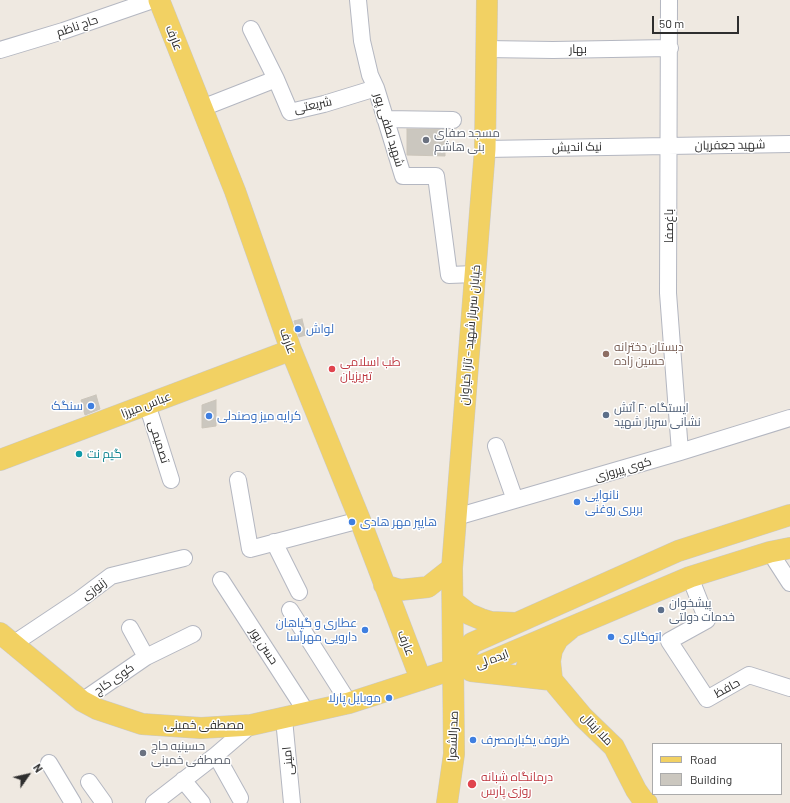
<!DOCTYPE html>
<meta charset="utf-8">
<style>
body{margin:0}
#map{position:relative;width:790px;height:803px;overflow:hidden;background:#efe9e1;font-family:Barlow,sans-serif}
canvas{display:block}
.legend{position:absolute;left:652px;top:743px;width:130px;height:52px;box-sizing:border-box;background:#fff;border:1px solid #ababab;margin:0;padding:5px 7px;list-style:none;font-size:12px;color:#2e2e2e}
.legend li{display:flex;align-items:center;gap:8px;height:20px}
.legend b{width:20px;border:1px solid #ababab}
.north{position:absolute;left:8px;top:755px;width:40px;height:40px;-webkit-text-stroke:3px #fff;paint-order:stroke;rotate:56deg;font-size:11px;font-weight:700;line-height:16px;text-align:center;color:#2e2e2e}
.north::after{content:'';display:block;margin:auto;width:14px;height:18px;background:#2e2e2e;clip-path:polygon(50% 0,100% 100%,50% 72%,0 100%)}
.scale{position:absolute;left:652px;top:16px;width:87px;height:18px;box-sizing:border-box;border:2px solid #2e2e2e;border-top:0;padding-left:5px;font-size:12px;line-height:14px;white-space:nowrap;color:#2e2e2e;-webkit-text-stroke:3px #fff;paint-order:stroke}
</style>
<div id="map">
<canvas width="790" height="803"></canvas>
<ul class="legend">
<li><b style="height:5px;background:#f2d163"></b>Road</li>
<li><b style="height:11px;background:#cbc7bf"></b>Building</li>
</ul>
<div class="north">N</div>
<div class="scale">50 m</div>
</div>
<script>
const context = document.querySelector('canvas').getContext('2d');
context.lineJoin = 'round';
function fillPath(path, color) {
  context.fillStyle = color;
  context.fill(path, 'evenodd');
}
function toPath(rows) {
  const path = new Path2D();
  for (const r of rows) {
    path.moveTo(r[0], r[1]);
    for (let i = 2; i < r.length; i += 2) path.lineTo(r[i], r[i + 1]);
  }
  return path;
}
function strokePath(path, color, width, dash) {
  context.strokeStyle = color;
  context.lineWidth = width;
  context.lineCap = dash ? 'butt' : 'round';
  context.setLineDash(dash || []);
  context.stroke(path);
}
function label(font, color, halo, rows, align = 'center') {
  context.font = font + ' Barlow,Cairo,sans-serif';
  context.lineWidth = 3;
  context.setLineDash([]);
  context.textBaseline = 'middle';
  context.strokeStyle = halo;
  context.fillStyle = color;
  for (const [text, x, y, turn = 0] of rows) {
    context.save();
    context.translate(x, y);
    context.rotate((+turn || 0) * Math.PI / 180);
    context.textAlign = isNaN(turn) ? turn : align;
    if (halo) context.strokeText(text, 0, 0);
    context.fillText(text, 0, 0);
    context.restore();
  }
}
const building = toPath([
 [407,129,445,129,445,156,407,155,407,129],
 [302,319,306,335,299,337,294,321,302,319],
 [96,395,100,409,85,415,81,400,96,395],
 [216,400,216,426,202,428,202,405,216,400]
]);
fillPath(building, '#cbc7bf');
strokePath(building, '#cbc5ba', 1);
const minor = toPath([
 [358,0,362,41,370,75,376,88,403,176,436,176,449,275,475,274],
 [669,0,668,293,680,452],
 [251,29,276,79],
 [486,49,553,50,670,48],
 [0,50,63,31,153,0],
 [202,108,276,79,290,112,324,104,376,88],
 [385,119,453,120],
 [485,149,790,144],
 [147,404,171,480],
 [496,446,515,500],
 [238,480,250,549,360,520],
 [456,517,680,452,790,418],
 [274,542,299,592],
 [770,552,790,583],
 [690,577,707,620,669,641,707,699,749,675,790,688],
 [221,580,307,713],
 [290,610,349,703],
 [13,644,79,600,111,576,184,558],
 [146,657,193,634],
 [82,701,146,657,130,628],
 [284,719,292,803],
 [216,755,240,798],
 [49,763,73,803],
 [183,780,202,803],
 [89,782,104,803],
 [154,803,216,755,251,725]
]);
const major = toPath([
 [159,0,235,191,291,350,360,520,421,680],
 [0,460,291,350],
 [384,585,400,590,428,587,452,568],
 [454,602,469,614,481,619,491,622,515,623],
 [570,629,558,639,552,650,550,661,552,680,583,717,614,747,636,790,643,800,647,803],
 [0,633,82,701,97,709,142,724,201,728,251,725,349,703,454,669,482,665,690,577,770,552,790,548],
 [454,669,472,643,678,551,790,515],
 [471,671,552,680],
 [524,676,527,666,532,661,538,659,550,661],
 [447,803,454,754,452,568,485,149,487,0]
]);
strokePath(minor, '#b4b7c1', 18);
strokePath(major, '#c9c9c9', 22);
strokePath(minor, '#fff', 16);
strokePath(major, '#f2d163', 21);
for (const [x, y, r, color] of [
 [426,140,4,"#6b7280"],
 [298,329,4,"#3f7fe0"],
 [606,354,4,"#8d6e63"],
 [332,369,4,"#e0444e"],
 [91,406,4,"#3f7fe0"],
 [606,415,4,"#5c6f8a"],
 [209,416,4,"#3f7fe0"],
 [79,454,4,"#0f9aa8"],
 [577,502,4,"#3f7fe0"],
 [352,522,4,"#3f7fe0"],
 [661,610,4,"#5c6f8a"],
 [365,630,4,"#3f7fe0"],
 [611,637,4,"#3f7fe0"],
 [389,698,4,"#3f7fe0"],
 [473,740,4,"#3f7fe0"],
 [143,753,4,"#6b7280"],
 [472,784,5,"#e0444e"]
]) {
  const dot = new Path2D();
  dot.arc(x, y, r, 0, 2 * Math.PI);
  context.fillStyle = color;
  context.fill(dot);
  strokePath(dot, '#fff', 1.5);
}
label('12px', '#2e2e2e', '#fff', [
 ["حاج ناظم",77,26,-19],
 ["عارف",174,38,68],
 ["بهار",578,49,-1],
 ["شریعتی",313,105,-12],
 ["شهید لطفی پور",389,130,73],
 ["شهید جعفریان",730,145,-1],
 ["نیک اندیش",577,147,-1],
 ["باغ‌صفا",669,226,-90],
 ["خیابان سرباز شهید - تازا خیاوان",470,335,-85],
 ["عارف",288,341,70],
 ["عباس میرزا",146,405,-21],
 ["تصمیمی",159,442,72],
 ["کوی پیروزی",623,469,-16],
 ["زنوزی",94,589,-36],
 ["عارف",406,643,69],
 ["حسن پور",264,646,57],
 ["ایده لى",492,659,-20],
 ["کوی کاج",114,679,-35],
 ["حافظ",727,688,-29],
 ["مصطفی خمینی",204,725],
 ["ملا زینال",597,729,46],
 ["صدرالشعرا",453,736,-88],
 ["امینی",288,761,-96]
]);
label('12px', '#5b616d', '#fff', [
 ["مسجد صفای",434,133],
 ["بنی هاشم",434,147],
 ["حسینیه حاج",151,746],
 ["مصطفی خمینی",151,760]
], 'left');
label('12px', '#366cbe', '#fff', [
 ["لواش",306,329],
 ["سنگک",83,406,"right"],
 ["کرایه میز وصندلی",217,416],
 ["نانوایی",585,495],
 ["بربری روغنی",585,509],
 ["هایپر مهر هادی",360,522],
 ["عطاری و گیاهان",357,623,"right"],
 ["دارویی مهرآسا",357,637,"right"],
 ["اتوگالری",619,637],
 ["موبایل پارلا",381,698,"right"],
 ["ظروف یکبارمصرف",481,740]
], 'left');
label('12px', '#785e54', '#fff', [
 ["دبستان دخترانه",614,347],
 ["حسین زاده",614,361]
], 'left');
label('12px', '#be3a42', '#fff', [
 ["طب اسلامی",340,362],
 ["تبریزیان",340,376],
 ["درمانگاه شبانه",481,777],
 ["روزی پارس",481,791]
], 'left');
label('12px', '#4e5e75', '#fff', [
 ["ایستگاه ۲۰ آتش",614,408],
 ["نشانی سرباز شهید",614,422],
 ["پیشخوان",669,603],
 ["خدمات دولتی",669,617]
], 'left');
label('12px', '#0d838f', '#fff', [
 ["گیم نت",87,454]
], 'left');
</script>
